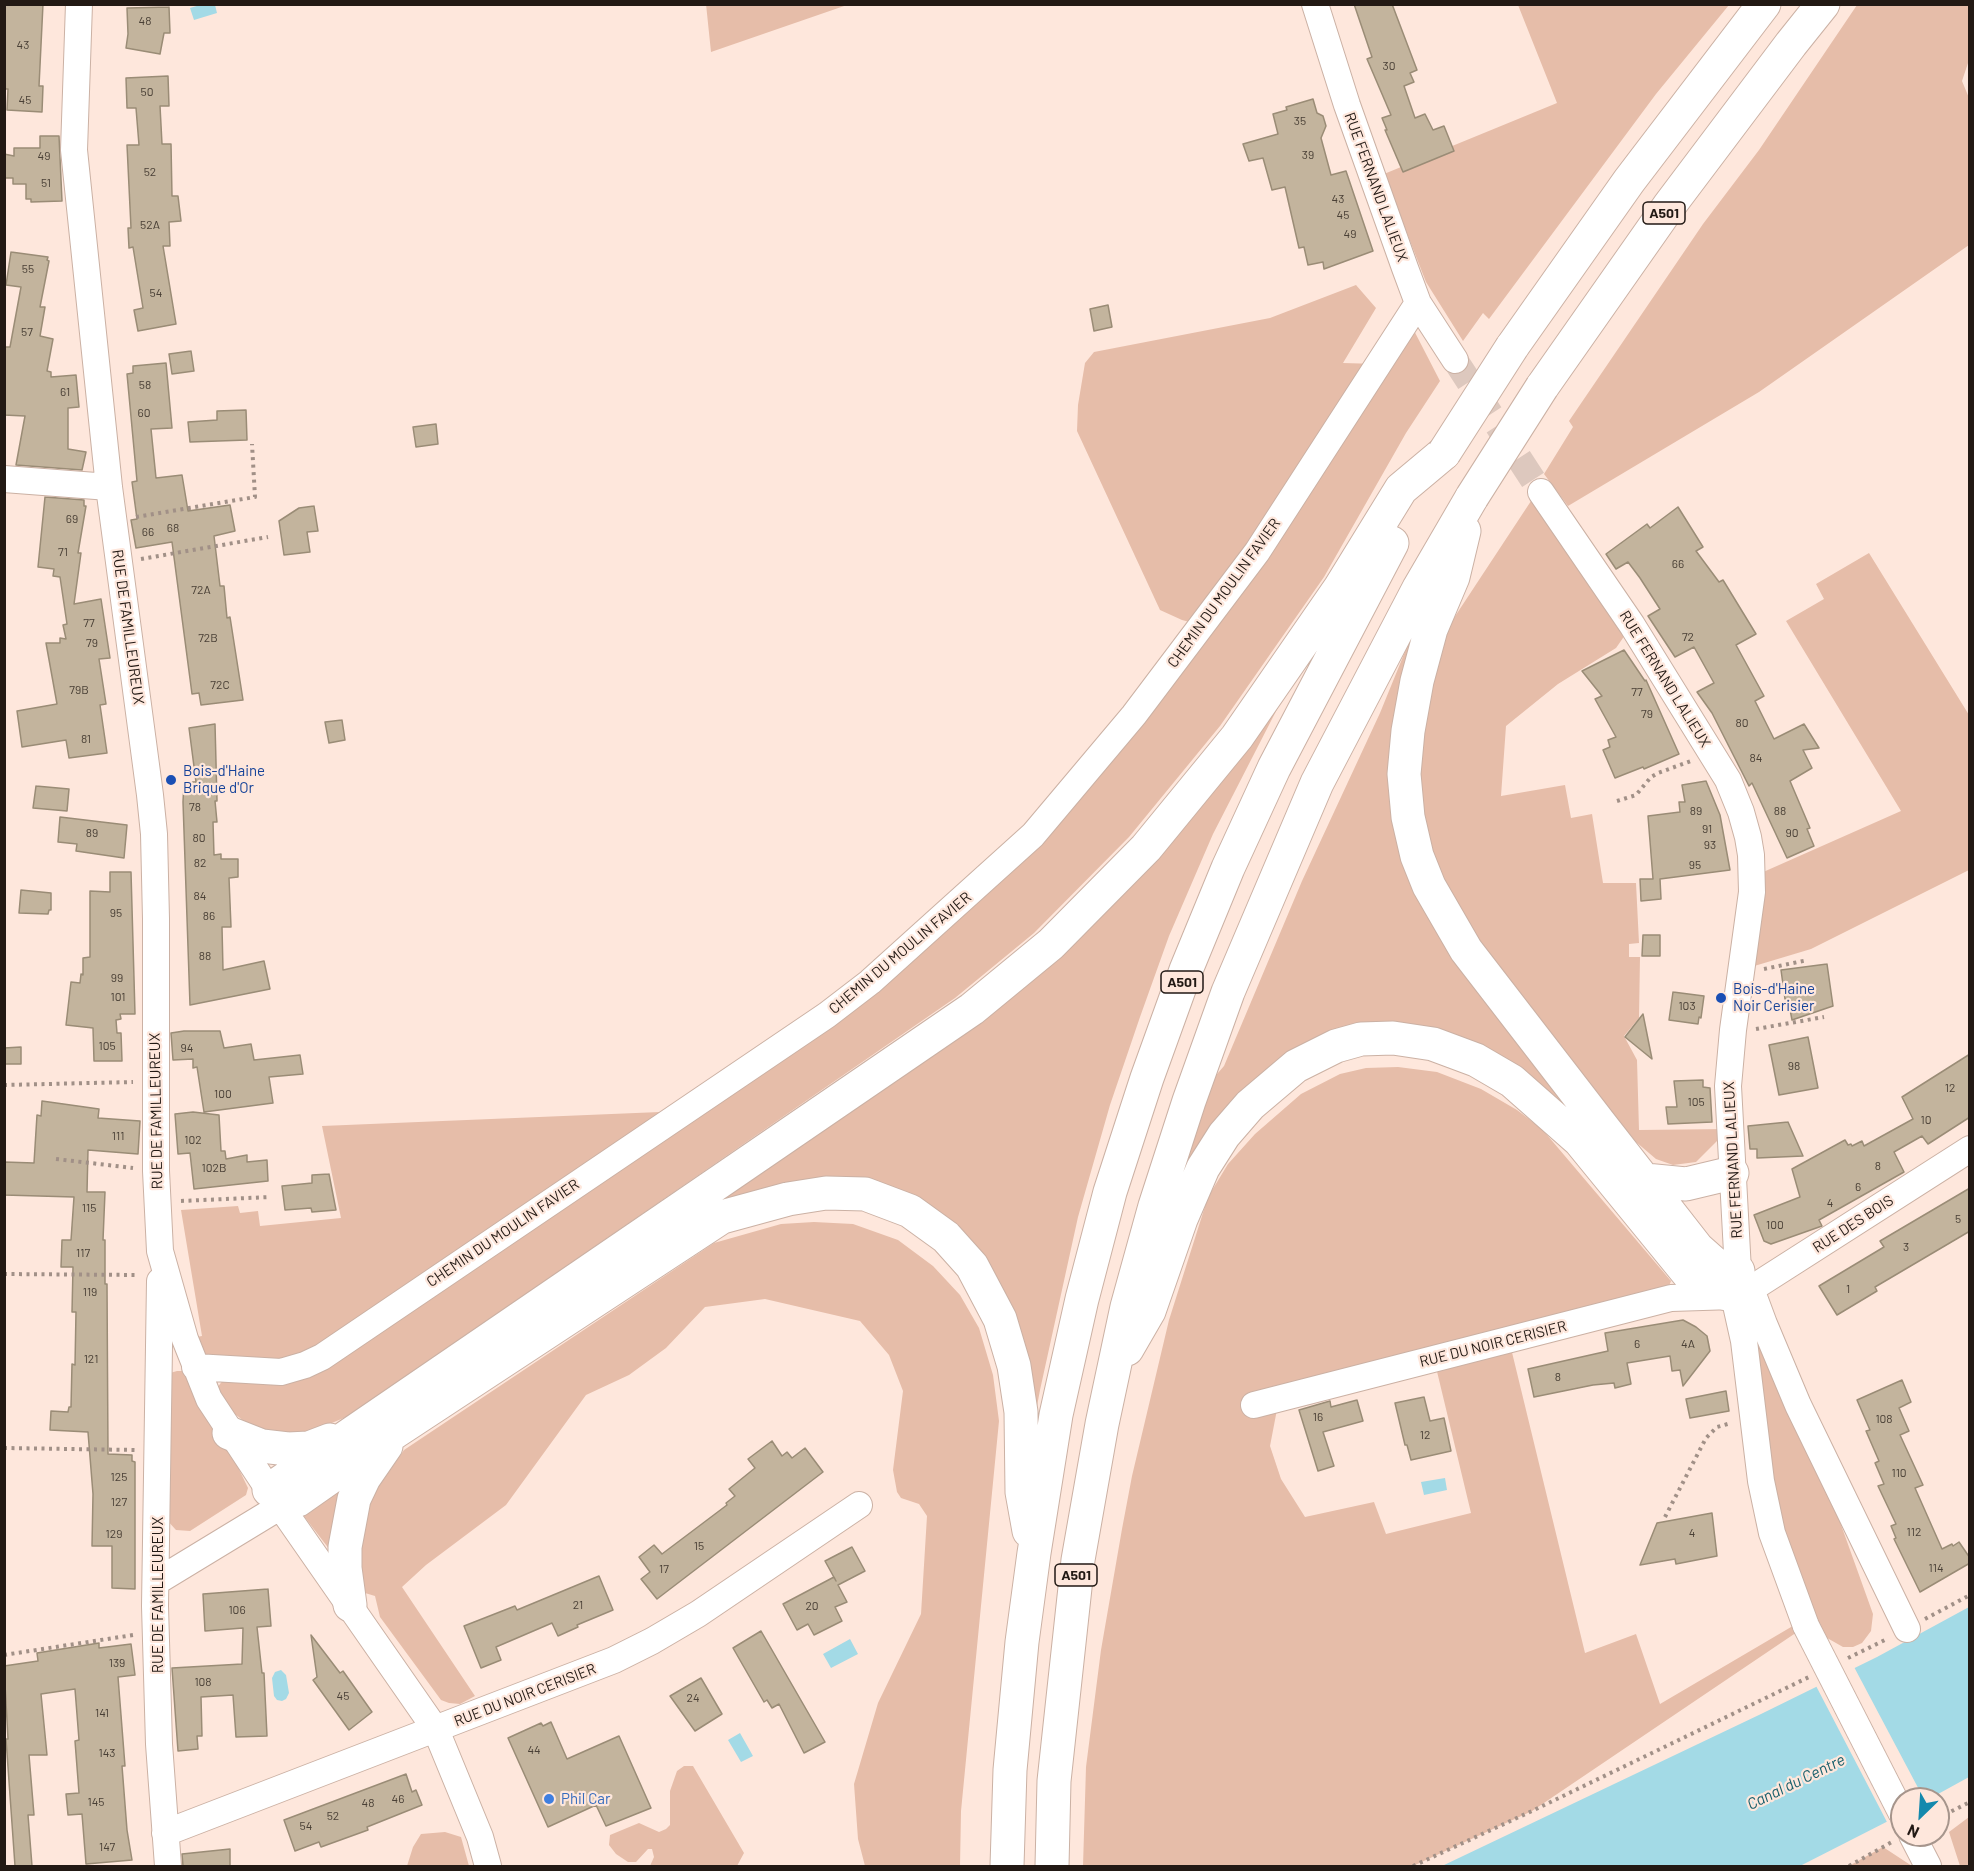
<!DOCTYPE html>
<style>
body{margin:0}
#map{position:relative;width:1974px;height:1871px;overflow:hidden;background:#fee7dc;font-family:Barlow,sans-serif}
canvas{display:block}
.frame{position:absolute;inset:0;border:6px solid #221914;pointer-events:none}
.north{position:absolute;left:1890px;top:1787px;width:60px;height:60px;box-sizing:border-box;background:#fee7dc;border:2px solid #a6958c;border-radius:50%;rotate:205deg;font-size:16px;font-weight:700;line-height:24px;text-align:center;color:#221914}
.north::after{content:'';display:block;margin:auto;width:21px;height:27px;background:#1489ad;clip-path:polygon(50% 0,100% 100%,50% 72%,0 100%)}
</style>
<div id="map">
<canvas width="1974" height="1871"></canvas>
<div class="frame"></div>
<div class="north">N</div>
</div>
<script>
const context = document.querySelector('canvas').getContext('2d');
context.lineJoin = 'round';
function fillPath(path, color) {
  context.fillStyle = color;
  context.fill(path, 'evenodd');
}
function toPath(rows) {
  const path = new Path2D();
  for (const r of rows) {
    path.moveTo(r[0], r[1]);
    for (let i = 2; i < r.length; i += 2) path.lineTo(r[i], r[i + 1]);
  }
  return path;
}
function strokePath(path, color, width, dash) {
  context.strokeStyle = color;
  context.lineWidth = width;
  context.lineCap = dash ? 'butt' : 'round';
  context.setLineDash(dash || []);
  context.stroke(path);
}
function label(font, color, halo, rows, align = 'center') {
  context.font = font + ' Barlow,sans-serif';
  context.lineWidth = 4.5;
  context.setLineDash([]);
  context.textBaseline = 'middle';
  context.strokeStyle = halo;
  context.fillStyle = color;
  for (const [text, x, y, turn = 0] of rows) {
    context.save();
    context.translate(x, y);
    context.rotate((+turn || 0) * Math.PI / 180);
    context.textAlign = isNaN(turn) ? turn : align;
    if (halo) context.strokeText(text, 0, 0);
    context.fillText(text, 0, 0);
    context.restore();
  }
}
fillPath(toPath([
 [706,4,847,4,847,5,711,52],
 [1518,5,1729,5,1656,94,1489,319,1483,313,1463,341,1426,282,1384,174,1557,103],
 [1857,5,1969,5,1969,60,1962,81,1969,98,1969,245,1759,392,1568,506,1544,474,1573,427,1569,421,1703,224,1759,150],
 [1356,285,1376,308,1343,363,1378,364,1408,319,1440,381,1406,433,1324,577,1220,726,1129,837,1034,933,955,998,351,1415,310,1432,295,1434,254,1429,231,1411,216,1389,224,1379,195,1367,185,1339,202,1336,181,1210,238,1206,240,1213,258,1211,260,1226,341,1218,322,1126,684,1111,955,907,1201,625,1182,620,1160,610,1077,431,1078,405,1085,363,1094,352,1270,318],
 [1531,501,1632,625,1616,648,1558,684,1506,726,1501,796,1565,785,1571,818,1592,814,1603,883,1636,883,1639,943,1629,944,1629,957,1640,957,1639,1018,1624,1036,1637,1060,1639,1130,1729,1129,1696,1162,1673,1165,1656,1159,1636,1142,1478,951,1442,887,1421,819,1420,732,1446,630],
 [1869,553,1969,715,1969,870,1811,949,1741,970,1752,877,1901,811,1786,621,1824,599,1816,584],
 [1422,610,1397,823,1591,1133,1532,1088,1331,1033,1176,1206,1178,1168,1211,1081,1224,1066,1302,881,1380,713],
 [1311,643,1213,834,1169,936,1140,1017,1110,1105,1078,1217,1040,1390,1029,1449,1011,1313,865,1186,662,1238,976,1018],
 [1398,1067,1437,1072,1481,1089,1517,1110,1542,1129,1671,1281,1667,1291,1509,1340,1585,1653,1636,1634,1660,1704,1803,1620,1772,1533,1756,1341,1761,1340,1798,1405,1873,1614,1871,1631,1862,1643,1853,1647,1843,1647,1806,1626,1532,1811,1413,1866,1083,1866,1086,1767,1101,1650,1122,1529,1132,1476,1169,1320,1208,1197,1228,1164,1255,1134,1301,1094,1340,1074,1366,1068],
 [1434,1359,1471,1513,1386,1534,1374,1502,1305,1517,1281,1479,1270,1446,1279,1399],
 [814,1222,853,1224,898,1240,933,1266,960,1295,979,1328,993,1375,999,1421,961,1811,960,1866,865,1866,858,1839,854,1784,878,1703,921,1614,927,1516,919,1504,901,1498,897,1492,893,1470,903,1391,889,1355,860,1321,765,1299,705,1307,666,1348,629,1375,586,1395,506,1505,426,1565,402,1587,475,1696,460,1704,449,1703,441,1700,380,1617,375,1596,365,1593,357,1540,373,1495,404,1450,714,1243,781,1224],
 [177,1371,183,1371,186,1376,223,1436,248,1488,246,1495,190,1531,176,1530,166,1519,170,1373],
 [346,1477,333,1554,303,1515],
 [684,1766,693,1766,744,1853,737,1866,650,1866,654,1857,652,1849,648,1849,636,1862,628,1862,616,1854,609,1845,610,1835,639,1823,659,1832,666,1829,670,1825,670,1791,677,1771],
 [1969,1817,1969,1866,1960,1866,1949,1832],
 [445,1832,461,1837,469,1866,407,1866,413,1847,421,1834],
 [1883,1847,1912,1866,1849,1866]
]), '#e6bda9');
fillPath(toPath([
 [200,5,215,5,217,13,194,20,190,8],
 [1445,1478,1447,1490,1424,1495,1421,1482],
 [1969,1607,1969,1777,1929,1799,1902,1799,1902,1814,1800,1866,1442,1866,1761,1714,1877,1657],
 [850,1639,858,1654,831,1668,823,1654],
 [281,1670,286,1675,289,1693,286,1699,282,1701,277,1700,274,1696,272,1678,275,1672],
 [740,1733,753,1756,741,1762,728,1740]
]), '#a3dae6');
fillPath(toPath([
 [1853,1665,1924,1799,1902,1799,1902,1817,1888,1824,1815,1684]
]), '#fee7dc');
const building = toPath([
 [4,4,43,4,39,86,43,86,42,112,7,110,8,89,4,89,4,4],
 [1354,4,1392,4,1417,70,1410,73,1414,82,1404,86,1415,118,1425,114,1433,130,1444,126,1454,151,1403,172,1385,130,1387,130,1382,118,1391,115,1367,59,1372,57,1354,4],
 [169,7,170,33,164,33,160,54,126,48,128,34,127,8,169,7],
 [168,76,169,106,160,106,162,144,171,144,172,196,178,196,181,221,169,222,170,246,163,246,176,324,138,331,134,310,143,308,133,247,129,248,128,228,131,228,127,145,139,145,136,108,127,108,126,78,168,76],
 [1313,99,1317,113,1323,116,1326,126,1321,138,1331,175,1346,171,1373,251,1324,269,1323,262,1308,265,1304,247,1299,248,1285,187,1272,190,1263,158,1249,161,1243,144,1278,134,1273,114,1287,110,1286,107,1313,99],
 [40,136,59,136,62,201,31,202,31,199,26,199,26,184,13,184,13,178,4,178,4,154,14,156,14,148,40,148,40,136],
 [11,252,48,257,47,260,49,261,40,307,45,307,40,336,53,339,47,371,51,372,51,377,76,375,79,407,68,408,68,449,86,452,82,470,16,465,25,416,4,415,4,347,10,347,21,287,6,285,11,252],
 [1108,305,1112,327,1094,331,1090,309,1108,305],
 [191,351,194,371,172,374,169,354,191,351],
 [166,363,172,428,151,429,156,478,182,475,188,511,230,505,235,531,214,536,220,586,224,586,227,618,230,617,243,700,201,705,199,693,192,694,172,542,136,548,131,520,137,519,132,482,137,481,127,374,133,373,133,366,166,363],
 [246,410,247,440,190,442,188,422,217,420,217,411,246,410],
 [436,424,438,444,416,447,413,427,436,424],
 [45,497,84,500,84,506,86,506,78,553,81,553,74,604,101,599,110,658,99,659,106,704,100,705,107,753,69,758,66,740,22,747,17,711,57,704,46,643,60,643,60,638,66,639,63,625,67,624,60,577,53,576,54,569,38,567,45,497],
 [314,506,318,531,307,532,310,552,284,555,279,521,299,508,314,506],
 [1678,507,1703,547,1696,551,1719,582,1723,580,1756,634,1736,645,1764,696,1755,701,1774,739,1804,724,1819,748,1803,750,1812,768,1790,781,1810,828,1807,829,1814,846,1787,858,1752,783,1749,786,1712,713,1697,692,1714,683,1694,647,1675,657,1648,616,1660,609,1640,578,1628,562,1616,569,1606,554,1647,524,1650,528,1678,507],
 [1624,650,1645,681,1646,680,1679,754,1644,769,1643,767,1615,778,1603,750,1610,747,1608,740,1616,737,1595,699,1602,696,1582,671,1624,650],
 [342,720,345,740,329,743,325,722,342,720],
 [215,724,217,801,215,801,217,822,213,822,214,855,221,854,221,859,238,859,238,877,229,878,231,927,222,927,223,970,264,961,270,989,190,1005,183,802,184,782,196,782,189,728,215,724],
 [1706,781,1720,815,1730,870,1660,879,1661,899,1641,901,1640,879,1653,879,1648,816,1680,812,1679,802,1685,802,1682,785,1706,781],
 [36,786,69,789,67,811,33,808,36,786],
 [60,817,127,825,124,858,76,851,77,844,58,842,60,817],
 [110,872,131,872,135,1014,120,1014,121,1019,116,1020,117,1033,121,1033,122,1061,94,1061,93,1028,66,1025,71,982,80,983,81,974,83,975,83,958,90,957,90,891,110,892,110,872],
 [21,890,51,893,51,910,49,910,48,914,19,913,21,890],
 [1643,935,1660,935,1660,956,1642,956,1643,935],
 [1827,964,1833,1006,1792,1020,1788,999,1785,999,1781,970,1827,964],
 [1673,992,1704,996,1701,1018,1699,1017,1698,1024,1669,1020,1673,992],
 [1643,1014,1652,1059,1625,1037,1643,1014],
 [184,1031,220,1031,224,1048,251,1044,254,1060,300,1055,303,1074,269,1077,273,1103,204,1112,197,1067,193,1068,193,1059,173,1060,171,1033,184,1031],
 [1808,1037,1818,1088,1779,1095,1769,1045,1808,1037],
 [21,1047,21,1064,4,1064,4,1048,21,1047],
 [1970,1054,1970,1117,1928,1144,1922,1136,1894,1152,1904,1172,1819,1220,1822,1226,1771,1244,1764,1241,1754,1215,1800,1197,1792,1169,1845,1140,1848,1145,1851,1144,1852,1146,1862,1141,1864,1146,1913,1119,1902,1097,1970,1054],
 [1703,1080,1703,1087,1710,1088,1712,1122,1668,1124,1666,1107,1677,1107,1674,1081,1703,1080],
 [42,1101,99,1109,98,1118,140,1121,138,1154,88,1150,87,1192,105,1192,103,1240,105,1240,105,1284,107,1284,108,1454,132,1455,132,1461,135,1462,135,1589,112,1588,112,1546,92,1546,93,1494,88,1432,50,1430,51,1411,68,1412,69,1407,71,1407,72,1364,75,1365,76,1312,72,1312,73,1267,61,1267,62,1240,71,1240,74,1197,4,1195,4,1162,34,1163,37,1115,41,1116,42,1101],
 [193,1112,219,1115,221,1151,225,1151,226,1159,247,1155,247,1162,267,1160,268,1181,194,1189,190,1153,178,1154,175,1114,193,1112],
 [1788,1122,1803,1156,1757,1158,1757,1149,1750,1149,1748,1126,1788,1122],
 [329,1174,336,1210,312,1212,311,1208,285,1210,282,1186,312,1183,312,1175,329,1174],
 [1970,1188,1970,1231,1875,1287,1877,1291,1837,1315,1819,1286,1884,1247,1880,1241,1970,1188],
 [1683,1320,1696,1327,1707,1336,1710,1351,1683,1386,1680,1370,1672,1371,1670,1356,1627,1363,1631,1384,1615,1388,1614,1383,1593,1385,1534,1397,1528,1369,1608,1351,1605,1333,1683,1320],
 [1902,1380,1911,1402,1899,1408,1909,1431,1900,1435,1923,1485,1915,1488,1942,1549,1952,1544,1953,1546,1959,1542,1970,1558,1970,1563,1920,1592,1894,1539,1896,1538,1891,1526,1896,1524,1878,1486,1884,1484,1875,1463,1879,1461,1866,1431,1870,1430,1857,1400,1902,1380],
 [1726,1391,1729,1411,1690,1418,1686,1399,1726,1391],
 [1424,1397,1430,1421,1444,1418,1451,1451,1411,1460,1407,1445,1405,1445,1395,1403,1424,1397],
 [1357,1400,1363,1421,1323,1432,1334,1466,1318,1471,1299,1410,1330,1401,1331,1407,1357,1400],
 [772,1441,782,1456,787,1452,792,1458,805,1448,823,1472,657,1599,641,1579,650,1572,639,1557,654,1545,662,1554,727,1505,726,1503,735,1496,729,1489,755,1468,748,1459,772,1441],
 [1712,1513,1717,1556,1676,1564,1675,1559,1640,1565,1657,1523,1712,1513],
 [852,1547,865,1571,838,1585,847,1602,835,1607,842,1621,814,1635,808,1624,797,1630,783,1604,834,1577,836,1581,825,1561,852,1547],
 [599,1576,613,1610,577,1625,578,1627,558,1636,552,1623,496,1647,501,1660,481,1668,464,1626,515,1606,517,1610,599,1576],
 [268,1589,271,1626,257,1627,262,1673,264,1673,267,1736,236,1737,233,1695,201,1697,202,1736,197,1736,198,1749,178,1751,172,1668,242,1664,243,1628,205,1631,203,1594,268,1589],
 [761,1631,825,1742,804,1753,779,1704,772,1708,767,1700,764,1702,733,1648,761,1631],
 [311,1635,340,1673,343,1671,372,1712,349,1730,313,1680,317,1677,311,1635],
 [99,1643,99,1648,131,1644,135,1675,118,1677,125,1766,122,1766,127,1830,132,1860,86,1864,82,1814,68,1815,66,1794,79,1793,75,1741,79,1740,75,1689,41,1694,47,1755,29,1755,34,1815,28,1815,32,1866,15,1866,6,1739,8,1739,4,1666,38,1661,37,1653,99,1643],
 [701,1678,722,1714,695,1731,670,1696,701,1678],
 [551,1722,567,1759,619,1736,651,1808,606,1826,596,1805,548,1827,508,1738,541,1723,543,1726,551,1722],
 [406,1774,412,1792,416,1790,422,1805,367,1827,368,1830,321,1847,319,1842,295,1851,284,1820,406,1774],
 [230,1849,230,1866,183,1866,182,1854,230,1849]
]);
fillPath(building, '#c3b49d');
strokePath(building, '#9a8c76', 1.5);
strokePath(toPath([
 [1455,360,1541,492]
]), '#ddc8be', 26, [26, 13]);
const minor = toPath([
 [79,4,74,150,109,487,150,795,154,834,156,919,156,1171,160,1251,185,1339,209,1399,269,1490,436,1730,480,1837,488,1866],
 [1315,4,1347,105,1405,268,1418,303,1455,360],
 [4,479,109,487],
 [1541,492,1632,625,1728,780,1741,812,1748,837,1751,855,1752,892,1733,1030,1728,1086,1738,1271,1734,1296,1744,1341,1761,1481,1772,1533,1806,1626],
 [160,1281,155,1606,159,1744,168,1866],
 [1751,1289,1764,1324,1798,1405,1907,1629],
 [195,1367,281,1372,305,1365,322,1357,827,1015,870,982,1033,835,1134,715,1257,552,1418,303],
 [1254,1405,1671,1298,1734,1296,1751,1289,1970,1149],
 [156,1582,281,1506],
 [165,1833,614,1660,652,1641,698,1614,859,1505],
 [1912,1835,1928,1866]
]);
const highway = toPath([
 [1512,347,1629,181,1764,4],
 [1542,387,1669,206,1791,44,1823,4],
 [1464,531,1453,577,1431,629,1417,681,1408,731,1404,774,1408,817,1417,856,1429,886,1466,950,1601,1125,1697,1248,1715,1264,1738,1271],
 [1645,1180,1686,1184,1732,1173],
 [1127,1349,1149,1311,1181,1219,1203,1168,1224,1135,1250,1105,1296,1066,1336,1046,1361,1039,1393,1038,1433,1044,1476,1060,1512,1081,1580,1141,1691,1277,1711,1289,1734,1296],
 [229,1433,262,1446,288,1449,309,1448,330,1440],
 [269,1490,972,1009,1051,944,1146,848,1237,737,1340,588,1401,489,1444,453],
 [281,1506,298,1500,395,1432,722,1217,788,1199,826,1193,865,1194,910,1211,946,1237,972,1266,1000,1319,1014,1366,1021,1412,1022,1492,1029,1531],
 [350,1605,345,1568,345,1547,354,1499,364,1478,386,1446],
 [1007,1866,1010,1770,1022,1642,1034,1553,1056,1415,1082,1299,1110,1192,1147,1078,1186,970,1228,868,1274,768,1392,543],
 [1052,1866,1054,1781,1078,1560,1102,1424,1127,1307,1155,1206,1189,1101,1228,992,1317,783,1419,588,1472,497]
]);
strokePath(minor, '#cbb1a4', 28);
strokePath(highway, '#cbb1a4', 35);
strokePath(toPath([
 [136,517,255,497,252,444],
 [141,559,268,537],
 [1617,801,1636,795,1651,777,1658,773,1691,761],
 [1764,969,1808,960],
 [1756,1029,1824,1017],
 [4,1085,133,1082],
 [56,1159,133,1168],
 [181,1201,270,1197],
 [4,1274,138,1275],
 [4,1448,136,1450],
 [1665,1517,1706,1438,1717,1427,1731,1423],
 [1925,1619,1970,1595],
 [4,1655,133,1635],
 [1848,1658,1887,1639],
 [1938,1818,1970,1802],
 [1413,1866,1532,1811,1809,1677],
 [1849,1866,1892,1842]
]), '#a19087', 4, [3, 4.5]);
strokePath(minor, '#fff', 26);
strokePath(highway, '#fff', 33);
const minorBridge = toPath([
 [1806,1626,1902,1814]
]);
const highwayBridge = toPath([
 [1444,453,1512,347],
 [1472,497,1542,387]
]);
strokePath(minorBridge, '#cbb1a4', 28, []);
strokePath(highwayBridge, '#cbb1a4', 35, []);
strokePath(minorBridge, '#fff', 26);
strokePath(highwayBridge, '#fff', 33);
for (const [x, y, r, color] of [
 [171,780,6,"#1a4fb4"],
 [1721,998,6,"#1a4fb4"],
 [549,1799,6,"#3f7fe0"]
]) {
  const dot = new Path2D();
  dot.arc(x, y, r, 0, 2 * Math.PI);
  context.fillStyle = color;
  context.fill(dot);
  strokePath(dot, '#fee7dc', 2);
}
label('12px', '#4a4036', null, [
 ["48",145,21],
 ["43",23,45],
 ["30",1389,66],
 ["50",147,92],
 ["45",25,100],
 ["35",1300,121],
 ["39",1308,155],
 ["49",44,156],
 ["52",150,172],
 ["51",46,183],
 ["43",1338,199],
 ["45",1343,215],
 ["52A",150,225],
 ["49",1350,234],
 ["55",28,269],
 ["54",156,293],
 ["57",27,332],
 ["58",145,385],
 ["61",65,392],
 ["60",144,413],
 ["69",72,519],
 ["68",173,528],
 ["66",148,532],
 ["71",63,552],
 ["66",1678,564],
 ["72A",201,590],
 ["77",89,623],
 ["72",1688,637],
 ["72B",208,638],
 ["79",92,643],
 ["72C",220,685],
 ["79B",79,690],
 ["77",1637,692],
 ["79",1647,714],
 ["80",1742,723],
 ["81",86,739],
 ["84",1756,758],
 ["78",195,807],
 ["89",1696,811],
 ["88",1780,811],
 ["91",1707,829],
 ["89",92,833],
 ["90",1792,833],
 ["80",199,838],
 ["93",1710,845],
 ["82",200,863],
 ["95",1695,865],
 ["84",200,896],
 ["95",116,913],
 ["86",209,916],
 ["88",205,956],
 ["99",117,978],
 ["101",118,997],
 ["103",1687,1006],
 ["105",107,1046],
 ["94",187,1048],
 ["98",1794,1066],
 ["12",1950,1088],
 ["100",223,1094],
 ["105",1696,1102],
 ["10",1926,1120],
 ["111",118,1136],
 ["102",193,1140],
 ["8",1878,1166],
 ["102B",214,1168],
 ["6",1858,1187],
 ["4",1830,1203],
 ["115",89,1208],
 ["5",1958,1219],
 ["100",1775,1225],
 ["3",1906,1247],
 ["117",83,1253],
 ["1",1848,1289],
 ["119",90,1292],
 ["6",1637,1344],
 ["4A",1688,1344],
 ["121",91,1359],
 ["8",1558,1377],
 ["16",1318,1417],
 ["108",1884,1419],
 ["12",1425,1435],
 ["110",1899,1473],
 ["125",119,1477],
 ["127",119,1502],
 ["112",1914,1532],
 ["4",1692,1533],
 ["129",114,1534],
 ["15",699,1546],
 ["114",1936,1568],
 ["17",664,1569],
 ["21",578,1605],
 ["20",812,1606],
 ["106",237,1610],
 ["139",117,1663],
 ["108",203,1682],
 ["45",343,1696],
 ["24",693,1698],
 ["141",102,1713],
 ["44",534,1750],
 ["143",107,1753],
 ["46",398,1799],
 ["145",96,1802],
 ["48",368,1803],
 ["52",333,1816],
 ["54",306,1826],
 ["147",107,1847]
]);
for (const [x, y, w] of [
 [1664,213,42],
 [1182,982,42],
 [1076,1575,42]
]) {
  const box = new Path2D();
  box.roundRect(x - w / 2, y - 11, w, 22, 4.5);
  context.fillStyle = '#fee7dc';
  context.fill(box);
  strokePath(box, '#221914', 1.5);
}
label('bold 14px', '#221914', null, [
 ["A501",1664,213],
 ["A501",1182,982],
 ["A501",1076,1575]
]);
label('15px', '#221914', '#fee7dc', [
 ["RUE FERNAND LALIEUX",1376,187,70],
 ["CHEMIN DU MOULIN FAVIER",1224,593,-54],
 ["RUE DE FAMILLEUREUX",128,627,82],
 ["RUE FERNAND LALIEUX",1665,679,58],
 ["CHEMIN DU MOULIN FAVIER",900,953,-40],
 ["RUE DE FAMILLEUREUX",156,1111,-91],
 ["RUE FERNAND LALIEUX",1733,1160,-93],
 ["RUE DES BOIS",1853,1224,-33],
 ["CHEMIN DU MOULIN FAVIER",503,1233,-34],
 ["RUE DU NOIR CERISIER",1493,1344,-14],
 ["RUE DE FAMILLEUREUX",158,1595,-90],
 ["RUE DU NOIR CERISIER",525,1695,-21]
]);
label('15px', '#164399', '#fee7dc', [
 ["Bois-d'Haine",183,771],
 ["Brique d'Or",183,788],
 ["Bois-d'Haine",1733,989],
 ["Noir Cerisier",1733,1006]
], 'left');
label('15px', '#366cbe', '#fee7dc', [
 ["Phil Car",561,1799]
], 'left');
label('italic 16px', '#165e6b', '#fee7dc', [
 ["Canal du Centre",1796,1782,-26]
]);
</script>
